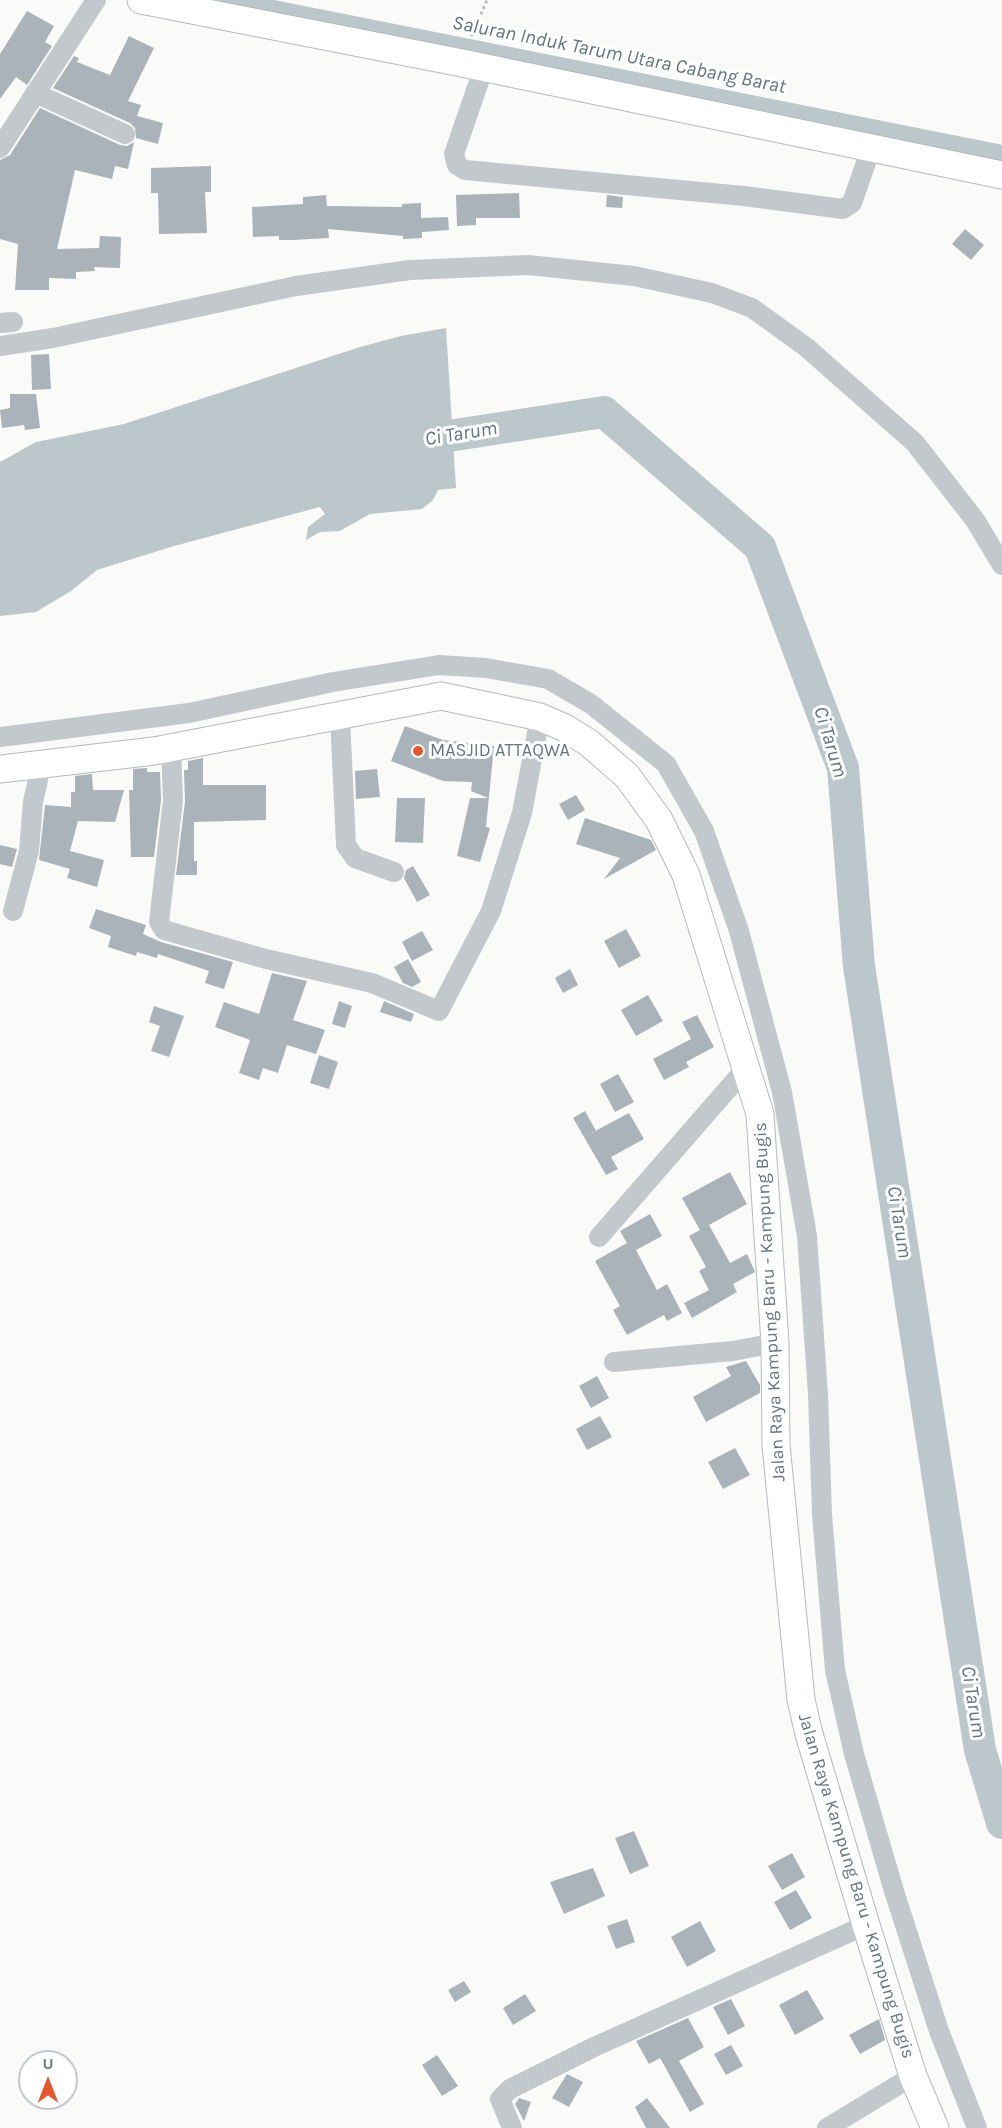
<!DOCTYPE html>
<style>
body{margin:0}
#map{position:relative;width:1002px;height:2128px;overflow:hidden;background:#fafaf8;font-family:Karla,sans-serif}
canvas{display:block}
.north{position:absolute;left:18px;top:2050px;width:60px;height:60px;box-sizing:border-box;background:#fff;border:2px solid #c1c8cd;border-radius:50%;rotate:0deg;font-size:16px;font-weight:700;line-height:24px;text-align:center;color:#657683}
.north::after{content:'';display:block;margin:auto;width:21px;height:27px;background:#e4572e;clip-path:polygon(50% 0,100% 100%,50% 72%,0 100%)}
</style>
<div id="map">
<canvas width="1002" height="2128"></canvas>
<div class="north">U</div>
</div>
<script>
const context = document.querySelector('canvas').getContext('2d');
context.lineJoin = 'round';
function fillPath(path, color) {
  context.fillStyle = color;
  context.fill(path, 'evenodd');
}
function toPath(rows) {
  const path = new Path2D();
  for (const r of rows) {
    path.moveTo(r[0], r[1]);
    for (let i = 2; i < r.length; i += 2) path.lineTo(r[i], r[i + 1]);
  }
  return path;
}
function strokePath(path, color, width, dash) {
  context.strokeStyle = color;
  context.lineWidth = width;
  context.lineCap = dash ? 'butt' : 'round';
  context.setLineDash(dash || []);
  context.stroke(path);
}
function label(font, color, halo, rows, align = 'center') {
  context.font = font + ' Karla,sans-serif';
  context.lineWidth = 6;
  context.setLineDash([]);
  context.textBaseline = 'middle';
  context.strokeStyle = halo;
  context.fillStyle = color;
  for (const [text, x, y, turn = 0] of rows) {
    context.save();
    context.translate(x, y);
    context.rotate((+turn || 0) * Math.PI / 180);
    context.textAlign = isNaN(turn) ? turn : align;
    if (halo) context.strokeText(text, 0, 0);
    context.fillText(text, 0, 0);
    context.restore();
  }
}
fillPath(toPath([
 [446,328,456,488,438,490,433,500,422,509,370,514,340,531,320,532,306,540,308,527,325,514,320,507,174,546,97,570,71,591,36,612,0,616,0,462,36,442,124,424,360,347,401,336]
]), '#bbc7cb');
strokePath(toPath([
 [228,0,1002,154]
]), '#bbc7cb', 18);
strokePath(toPath([
 [410,442,604,412,760,547,843,768,859,966,980,1750,1002,1823]
]), '#bbc7cb', 32);
fillPath(toPath([
 [27,11,54,26,45,42,52,46,27,85,16,77,0,99,0,54],
 [129,36,154,48,128,101,141,105,137,116,163,123,158,144,136,138,135,128,130,123,53,88,74,56,79,58,77,62,110,75],
 [40,108,120,145,127,146,134,142,128,169,115,166,112,179,75,170,57,249,99,248,100,236,121,237,120,268,94,267,95,271,76,272,76,279,49,278,49,290,15,290,18,244,0,239,0,160,10,155],
 [211,166,211,192,205,192,207,233,159,234,158,193,151,193,151,168],
 [519,193,520,218,476,218,476,225,457,226,456,195],
 [326,195,327,206,402,207,402,204,421,203,421,218,448,217,449,230,422,232,422,238,403,239,403,236,328,229,329,238,293,240,279,240,279,236,253,237,252,207,303,204,303,197],
 [607,195,623,197,622,208,606,207],
 [965,229,984,245,971,260,952,244],
 [49,354,51,389,32,390,31,355],
 [10,394,36,394,40,428,25,430,24,425,2,428,0,410,10,408],
 [405,726,443,740,494,746,486,827,490,828,480,862,457,856,470,798,488,798,471,791,472,782,443,781,391,761],
 [203,758,203,785,266,785,266,820,194,822,194,861,197,861,197,875,176,875,185,801,184,770,188,770,188,761],
 [147,768,147,772,160,772,161,800,154,857,131,857,129,790,133,790,133,769],
 [377,769,380,797,356,799,355,771],
 [92,774,93,790,124,790,115,822,78,821,70,851,104,860,97,887,67,878,70,869,39,860,45,805,71,807,71,792,75,792,75,776],
 [576,795,585,810,568,820,559,804],
 [397,798,425,798,423,843,395,842],
 [585,818,651,840,656,850,604,879,620,858,576,844],
 [0,845,17,849,12,867,0,864],
 [413,866,430,895,417,902,404,878,406,870],
 [96,909,146,925,143,934,161,942,233,962,224,989,205,983,209,971,158,954,157,958,137,952,136,956,108,947,111,936,89,928],
 [626,929,641,956,619,968,604,941],
 [422,931,433,950,412,961,402,942],
 [408,959,421,982,412,987,403,983,394,967],
 [570,969,578,985,563,993,555,978],
 [272,973,307,981,293,1020,325,1030,316,1054,287,1045,278,1073,263,1068,259,1080,239,1073,250,1040,215,1027,224,1002,259,1014],
 [648,995,663,1021,636,1036,621,1010],
 [339,1001,352,1006,345,1028,332,1024],
 [384,1001,414,1014,411,1022,380,1012],
 [154,1006,184,1016,169,1057,151,1051,160,1026,149,1022],
 [697,1015,714,1047,686,1062,689,1067,664,1080,653,1059,691,1039,682,1022],
 [319,1055,338,1062,329,1089,310,1083],
 [618,1074,634,1102,615,1112,600,1084],
 [585,1111,596,1131,584,1137,573,1118],
 [629,1113,644,1139,611,1157,618,1169,606,1175,584,1137],
 [730,1172,747,1204,709,1225,730,1263,747,1254,755,1272,733,1284,737,1292,692,1318,684,1303,709,1290,699,1271,706,1267,689,1236,700,1230,682,1198],
 [650,1214,662,1236,636,1250,657,1290,667,1284,682,1313,667,1321,664,1315,627,1335,613,1310,620,1306,595,1261,627,1243,620,1231],
 [746,1361,760,1385,760,1393,706,1422,693,1397,731,1376,726,1367],
 [597,1376,609,1398,591,1408,579,1386],
 [600,1416,612,1437,587,1450,576,1429],
 [735,1448,750,1475,723,1489,708,1462],
 [634,1831,649,1866,630,1874,615,1838],
 [792,1853,805,1877,782,1890,768,1866],
 [593,1868,605,1896,564,1914,550,1882],
 [796,1890,812,1918,790,1930,774,1902],
 [627,1919,635,1942,616,1949,607,1926],
 [700,1921,716,1951,687,1967,671,1937],
 [464,1981,471,1992,455,2002,448,1990],
 [807,1990,824,2019,795,2035,779,2005],
 [525,1994,536,2011,513,2025,503,2008],
 [731,1999,745,2026,728,2035,713,2007],
 [688,2018,704,2047,679,2061,704,2104,690,2112,660,2058,649,2064,636,2041],
 [879,2019,885,2040,860,2054,849,2035],
 [731,2045,743,2066,726,2075,714,2054],
 [437,2055,458,2086,442,2096,422,2065],
 [567,2074,583,2082,569,2107,552,2098],
 [519,2098,531,2102,524,2121,515,2104],
 [647,2098,670,2128,646,2128,635,2107]
]), '#aab3b9');
const secondary = toPath([
 [141,0,462,63,1002,175],
 [0,769,154,751,441,696,540,717,565,728,589,743,627,776,659,820,686,875,760,1114,775,1343,776,1445,801,1700,809,1734,866,1925,913,2076,935,2128]
]);
strokePath(secondary, '#b3babf', 29);
strokePath(toPath([
 [469,42,487,0]
]), '#bbbfc2', 3, [3, 3]);
strokePath(toPath([
 [484,67,454,154,457,165,465,170,744,196,843,209,852,203,871,148],
 [35,93,125,134],
 [0,148,96,0],
 [0,323,13,322],
 [0,346,53,338,296,286,410,270,528,265,634,276,712,293,752,308,806,347,915,443,975,520,1002,565],
 [340,717,346,845,355,858,394,872],
 [0,737,189,713,333,682,439,665,486,668,548,679,591,704,666,764,704,831,739,931,782,1092,807,1236,818,1394,822,1514,835,1670,854,1754,894,1891,939,2031,977,2128],
 [171,748,173,800,159,922,164,930,266,959,372,983,439,1011,491,911,522,813,540,717],
 [13,911,29,851,33,802,41,766],
 [599,1237,747,1067],
 [614,1362,733,1351,775,1343],
 [512,2128,500,2099,510,2089,594,2047,866,1925],
 [827,2128,913,2076]
]), '#c3c8cc', 20);
strokePath(secondary, '#fff', 27);
for (const [x, y, r, color] of [
 [418,751,6,"#e4572e"]
]) {
  const dot = new Path2D();
  dot.arc(x, y, r, 0, 2 * Math.PI);
  context.fillStyle = color;
  context.fill(dot);
  strokePath(dot, '#fff', 2);
}
label('18px', '#657683', '#fff', [
 ["MASJID ATTAQWA",430,751]
], 'left');
label('18px', '#657683', '#fff', [
 ["Jalan Raya Kampung Baru - Kampung Bugis",770,1302,-93],
 ["Jalan Raya Kampung Baru - Kampung Bugis",856,1886,73]
]);
label('italic 20px', '#60757c', '#fff', [
 ["Saluran Induk Tarum Utara Cabang Barat",619,55,11],
 ["Ci Tarum",461,434,-9],
 ["Ci Tarum",830,742,73],
 ["Ci Tarum",899,1222,81],
 ["Ci Tarum",973,1702,81]
]);
</script>
